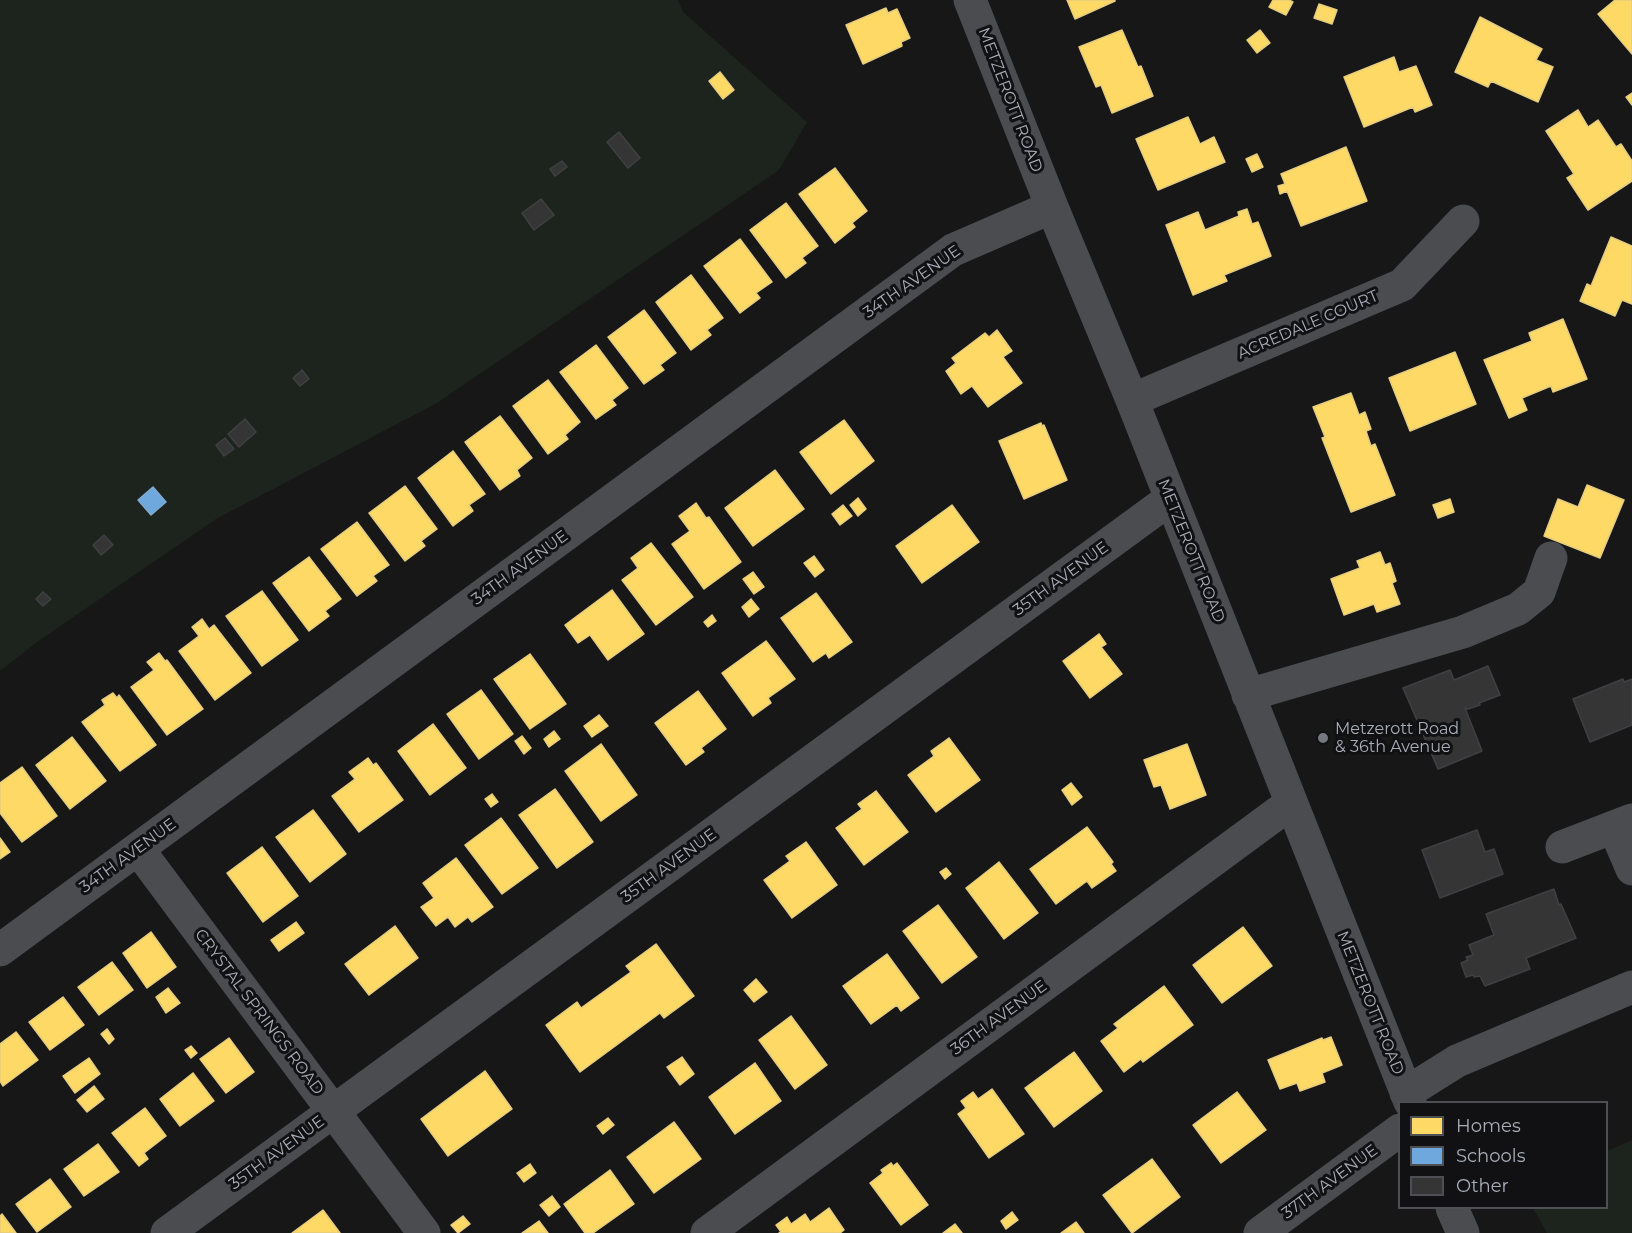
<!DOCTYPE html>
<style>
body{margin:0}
#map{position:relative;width:1632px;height:1233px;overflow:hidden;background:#171717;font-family:Montserrat,sans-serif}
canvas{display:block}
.legend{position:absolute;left:1398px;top:1101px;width:210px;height:108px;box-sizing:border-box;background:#111113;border:2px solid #4d4f55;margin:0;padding:8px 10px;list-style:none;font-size:18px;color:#a8adb8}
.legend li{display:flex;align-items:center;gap:12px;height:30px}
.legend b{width:30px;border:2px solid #4d4f55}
</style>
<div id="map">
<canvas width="1632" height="1233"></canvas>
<ul class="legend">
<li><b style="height:16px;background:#ffd966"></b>Homes</li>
<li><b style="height:16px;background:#6fa8dc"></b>Schools</li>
<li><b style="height:16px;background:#353536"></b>Other</li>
</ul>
</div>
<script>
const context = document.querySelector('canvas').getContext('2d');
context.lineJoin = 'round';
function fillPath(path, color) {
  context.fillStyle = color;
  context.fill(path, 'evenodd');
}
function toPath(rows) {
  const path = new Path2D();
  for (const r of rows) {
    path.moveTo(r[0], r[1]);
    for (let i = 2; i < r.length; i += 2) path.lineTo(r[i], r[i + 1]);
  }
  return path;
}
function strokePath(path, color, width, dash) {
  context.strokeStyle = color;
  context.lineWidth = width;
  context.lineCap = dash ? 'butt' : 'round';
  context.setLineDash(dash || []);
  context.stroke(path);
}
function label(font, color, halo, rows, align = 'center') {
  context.font = font + ' Montserrat,sans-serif';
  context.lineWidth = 6;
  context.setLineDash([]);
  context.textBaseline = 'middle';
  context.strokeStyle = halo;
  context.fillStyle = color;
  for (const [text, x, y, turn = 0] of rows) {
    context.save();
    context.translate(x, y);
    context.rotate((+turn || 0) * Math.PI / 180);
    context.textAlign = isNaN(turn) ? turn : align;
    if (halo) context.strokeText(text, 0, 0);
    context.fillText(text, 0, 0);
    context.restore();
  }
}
fillPath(toPath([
 [0,0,678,0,683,12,807,122,779,170,437,403,216,519,37,642,0,671],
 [1632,1140,1632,1233,1547,1233,1533,1208,1606,1208,1607,1151]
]), '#1d241e');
const homes = toPath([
 [1067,0,1115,0,1115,1,1075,19,1067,0],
 [1273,0,1289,0,1293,2,1286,15,1269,7,1273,0],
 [1615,0,1632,0,1632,54,1598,14,1615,0],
 [1319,4,1337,10,1332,24,1314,18,1319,4],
 [886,8,888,13,897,9,910,38,901,42,902,46,863,64,846,25,886,8],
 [1480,17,1542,49,1536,60,1553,67,1538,102,1491,81,1488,87,1455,72,1480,17],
 [1122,30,1138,67,1141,66,1153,96,1112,113,1101,85,1096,87,1079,47,1122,30],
 [1260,30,1270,43,1257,53,1247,40,1260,30],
 [1394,57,1399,72,1416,66,1432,105,1415,112,1413,107,1364,127,1344,77,1394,57],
 [720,72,734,90,723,99,709,81,720,72],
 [1632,93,1632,105,1626,97,1632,93],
 [1578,110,1588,127,1598,120,1616,147,1621,144,1632,161,1632,181,1588,210,1567,178,1574,174,1546,131,1578,110],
 [1188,117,1200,144,1214,137,1225,162,1158,190,1136,139,1188,117],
 [1346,147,1367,201,1301,226,1287,191,1280,194,1278,186,1285,184,1281,174,1346,147],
 [1257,154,1263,167,1252,172,1246,159,1257,154],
 [835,168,867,211,852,223,855,227,835,243,799,194,835,168],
 [786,203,818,246,802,258,806,263,786,278,750,230,786,203],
 [1247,209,1252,224,1258,222,1271,256,1224,275,1227,281,1193,295,1166,225,1198,212,1205,230,1239,216,1238,212,1247,209],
 [1611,237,1632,246,1632,304,1622,300,1615,316,1580,301,1587,284,1591,286,1611,237],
 [740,239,772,282,756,293,760,298,740,313,704,266,740,239],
 [691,275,723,318,707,330,711,335,691,350,656,302,691,275],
 [644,310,676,353,660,365,664,370,644,384,608,337,644,310],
 [1563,319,1587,379,1553,392,1551,386,1522,398,1527,410,1509,418,1484,360,1532,341,1529,333,1563,319],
 [997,330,1012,351,1003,357,1022,383,988,407,972,386,961,394,946,371,956,363,952,358,985,333,989,337,997,330],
 [596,345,628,388,612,400,616,405,596,419,560,372,596,345],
 [1455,352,1476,404,1410,431,1389,378,1455,352],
 [548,380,580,422,565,435,568,439,548,454,513,406,548,380],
 [1351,393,1359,415,1365,412,1371,429,1366,431,1371,446,1375,444,1395,495,1351,512,1322,438,1325,437,1313,407,1351,393],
 [500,416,532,458,517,470,520,476,500,490,465,442,500,416],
 [844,420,874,461,831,494,800,452,844,420],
 [1041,423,1042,426,1044,425,1067,480,1024,499,999,441,1041,423],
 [453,451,485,494,469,505,473,511,453,526,418,478,453,451],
 [775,470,804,509,753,546,725,508,775,470],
 [1587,485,1624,500,1600,558,1544,536,1558,499,1578,507,1587,485],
 [405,486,437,529,421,541,425,546,405,561,369,513,405,486],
 [858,498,866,509,858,516,850,505,858,498],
 [1450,499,1454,512,1438,518,1433,505,1450,499],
 [696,503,706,518,709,517,741,562,704,589,672,544,690,531,679,516,696,503],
 [843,505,852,516,840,525,832,514,843,505],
 [952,505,979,542,922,583,896,546,952,505],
 [357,522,389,565,373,576,377,581,357,596,321,549,357,522],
 [651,543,693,597,656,625,622,580,638,568,631,558,651,543],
 [1380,552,1385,565,1390,563,1396,581,1392,583,1400,604,1377,612,1374,604,1344,615,1331,579,1360,568,1357,561,1380,552],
 [814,556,824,570,815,577,804,563,814,556],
 [309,557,341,599,325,611,329,616,309,631,273,583,309,557],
 [753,572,764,587,754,594,743,579,753,572],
 [612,590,644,634,608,660,590,635,578,643,565,625,612,590],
 [262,591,298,640,262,666,226,616,262,591],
 [816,593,852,642,829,658,826,653,813,662,781,618,816,593],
 [751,599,759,609,749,617,742,607,751,599],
 [712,615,716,621,708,627,704,622,712,615],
 [202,619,209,629,214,625,251,673,215,700,179,651,199,636,192,627,202,619],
 [1099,634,1106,644,1101,647,1122,674,1090,698,1063,661,1099,634],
 [766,641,795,679,768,698,771,703,753,716,722,673,766,641],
 [159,653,165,661,167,660,203,709,167,735,131,687,154,670,147,662,159,653],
 [530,654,566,704,530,729,494,679,530,654],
 [481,690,513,734,479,759,447,714,481,690],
 [698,691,726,729,701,748,704,752,686,765,655,723,698,691],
 [113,693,117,698,119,695,156,745,120,771,82,722,105,705,102,700,113,693],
 [599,715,608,726,592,737,584,726,599,715],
 [433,724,466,768,430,795,398,751,433,724],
 [554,731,560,739,549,747,544,739,554,731],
 [522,736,531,748,524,754,515,741,522,736],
 [72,737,106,781,70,809,36,765,72,737],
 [949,738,980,780,936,812,908,775,934,756,931,751,949,738],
 [601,744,637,795,601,821,565,771,601,744],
 [1187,744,1206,795,1170,809,1161,785,1154,787,1144,760,1187,744],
 [368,758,373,765,376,763,403,800,359,832,332,796,355,779,349,772,368,758],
 [22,767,57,816,22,842,0,813,0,783,22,767],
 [1071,783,1082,797,1072,805,1062,790,1071,783],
 [555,789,593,842,557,868,519,815,555,789],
 [876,791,908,832,864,865,836,828,862,809,858,804,876,791],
 [492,794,498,802,491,807,485,799,492,794],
 [313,810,346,854,310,882,276,837,313,810],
 [501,818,538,868,502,894,465,845,501,818],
 [1087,827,1113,862,1111,864,1116,871,1092,888,1087,881,1056,904,1030,869,1087,827],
 [0,838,10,852,0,859,0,838],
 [806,842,837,885,792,918,764,880,790,861,786,856,806,842],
 [262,847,298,896,263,922,227,873,262,847],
 [456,858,493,907,472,922,468,917,455,927,448,917,436,926,421,907,434,898,423,883,456,858],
 [999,862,1038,913,1004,939,966,888,999,862],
 [946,868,951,874,945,879,940,872,946,868],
 [938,905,977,957,942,983,903,931,938,905],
 [296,922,304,933,279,951,271,940,296,922],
 [395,926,418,958,369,995,345,964,395,926],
 [1243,927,1272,966,1222,1003,1193,965,1243,927],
 [151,932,176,967,147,988,123,953,151,932],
 [656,944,694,996,664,1018,660,1013,580,1072,546,1025,577,1002,581,1008,631,972,626,966,656,944],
 [887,954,919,998,901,1011,897,1005,871,1024,843,986,887,954],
 [112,962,133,990,99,1015,78,987,112,962],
 [756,979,767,992,754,1002,744,990,756,979],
 [1164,986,1193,1025,1143,1062,1141,1059,1124,1072,1101,1041,1118,1028,1114,1024,1164,986],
 [168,988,180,1003,166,1013,156,997,168,988],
 [63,997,84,1025,50,1050,29,1022,63,997],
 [791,1016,827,1065,795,1089,759,1040,791,1016],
 [107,1029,114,1039,109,1044,101,1034,107,1029],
 [16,1032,38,1060,3,1086,0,1081,0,1044,16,1032],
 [1331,1037,1342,1065,1322,1073,1325,1082,1300,1091,1297,1083,1280,1089,1268,1060,1322,1038,1323,1040,1331,1037],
 [229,1038,254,1072,226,1093,200,1059,229,1038],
 [191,1046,197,1053,191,1058,185,1050,191,1046],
 [1074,1052,1102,1091,1054,1127,1025,1088,1074,1052],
 [682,1057,694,1074,680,1085,667,1067,682,1057],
 [89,1058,100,1074,75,1093,63,1076,89,1058],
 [755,1063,781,1101,735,1134,709,1097,755,1063],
 [485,1071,512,1109,448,1156,421,1119,485,1071],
 [193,1073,214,1101,180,1126,160,1099,193,1073],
 [94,1086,104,1099,87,1112,77,1100,94,1086],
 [992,1089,1024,1134,989,1158,958,1114,966,1108,961,1101,973,1092,978,1099,992,1089],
 [1237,1092,1266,1130,1221,1163,1193,1125,1237,1092],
 [145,1108,166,1136,144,1153,148,1159,139,1166,112,1133,145,1108],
 [608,1118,614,1125,603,1134,597,1126,608,1118],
 [674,1122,701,1159,654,1193,627,1157,674,1122],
 [98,1144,119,1172,84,1196,64,1169,98,1144],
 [1152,1159,1180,1197,1132,1233,1103,1195,1152,1159],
 [891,1163,893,1166,897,1163,928,1205,901,1225,870,1183,883,1173,881,1170,891,1163],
 [530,1164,536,1173,524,1182,517,1173,530,1164],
 [610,1170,634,1204,593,1233,585,1233,564,1204,610,1170],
 [50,1179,71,1207,37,1232,16,1204,50,1179],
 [552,1196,560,1207,549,1216,540,1205,552,1196],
 [829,1208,844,1230,840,1233,779,1233,781,1232,776,1225,787,1217,791,1224,805,1214,810,1222,829,1208],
 [323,1210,340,1233,292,1233,323,1210],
 [1012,1212,1018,1220,1006,1229,1001,1221,1012,1212],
 [2,1214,16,1233,0,1233,0,1216,2,1214],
 [463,1216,470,1224,458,1233,451,1225,463,1216],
 [539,1221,548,1233,522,1233,539,1221],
 [1076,1222,1084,1233,1061,1233,1076,1222],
 [955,1224,962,1233,943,1233,955,1224]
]);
fillPath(homes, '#ffd966');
strokePath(homes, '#e5cc7f', 1.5);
const schools = toPath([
 [153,487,166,502,151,515,138,500,153,487]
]);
fillPath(schools, '#6fa8dc');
strokePath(schools, '#80aad1', 1.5);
const building = toPath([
 [619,132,640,158,628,168,607,142,619,132],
 [562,161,567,167,555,176,550,169,562,161],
 [541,199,554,215,534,230,522,213,541,199],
 [302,370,309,379,300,386,293,378,302,370],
 [245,419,256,432,239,447,228,434,245,419],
 [225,438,234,449,224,456,216,445,225,438],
 [104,535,113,545,101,555,93,545,104,535],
 [43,592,51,599,43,606,36,599,43,592],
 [1488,666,1500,695,1479,703,1480,705,1468,709,1465,708,1482,751,1438,769,1403,688,1450,670,1454,680,1488,666],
 [1623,679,1624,682,1632,679,1632,725,1590,742,1573,699,1623,679],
 [1477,830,1485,852,1494,849,1503,874,1440,898,1422,850,1477,830],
 [1554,889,1559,905,1561,904,1576,938,1526,958,1530,969,1485,986,1480,976,1474,977,1473,975,1466,977,1461,963,1468,960,1466,957,1473,955,1469,945,1494,935,1486,914,1554,889]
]);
fillPath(building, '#353536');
strokePath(building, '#3f4043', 1.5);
strokePath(toPath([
 [970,0,1052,207,1132,400,1410,1102],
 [1132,400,1402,285,1463,221],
 [1248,695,1463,632,1518,609,1539,592,1551,558],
 [1614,827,1632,869],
 [1562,847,1632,820],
 [138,849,424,1233],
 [0,950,953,250,1052,207],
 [1406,1093,1457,1061,1632,987],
 [1452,1208,1463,1233],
 [167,1233,1170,499],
 [707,1233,1291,803],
 [1260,1233,1400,1130]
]), '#4b4c50', 33);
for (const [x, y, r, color] of [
 [1323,738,6,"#757880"]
]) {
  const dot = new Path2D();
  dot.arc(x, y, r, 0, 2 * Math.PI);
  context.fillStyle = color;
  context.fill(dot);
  strokePath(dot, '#111113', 2);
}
label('16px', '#a8adb8', '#111113', [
 ["METZEROTT ROAD",1010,100,69],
 ["34TH AVENUE",912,282,-35],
 ["ACREDALE COURT",1308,325,-23],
 ["METZEROTT ROAD",1191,551,68],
 ["34TH AVENUE",520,568,-36],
 ["35TH AVENUE",1061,579,-36],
 ["34TH AVENUE",128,856,-36],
 ["35TH AVENUE",669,866,-36],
 ["METZEROTT ROAD",1370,1003,68],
 ["CRYSTAL SPRINGS ROAD",259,1012,53],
 ["36TH AVENUE",999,1018,-36],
 ["35TH AVENUE",277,1153,-36],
 ["37TH AVENUE",1330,1182,-36]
]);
label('16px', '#a8adb8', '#111113', [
 ["Metzerott Road",1335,729],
 ["& 36th Avenue",1335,747]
], 'left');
</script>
